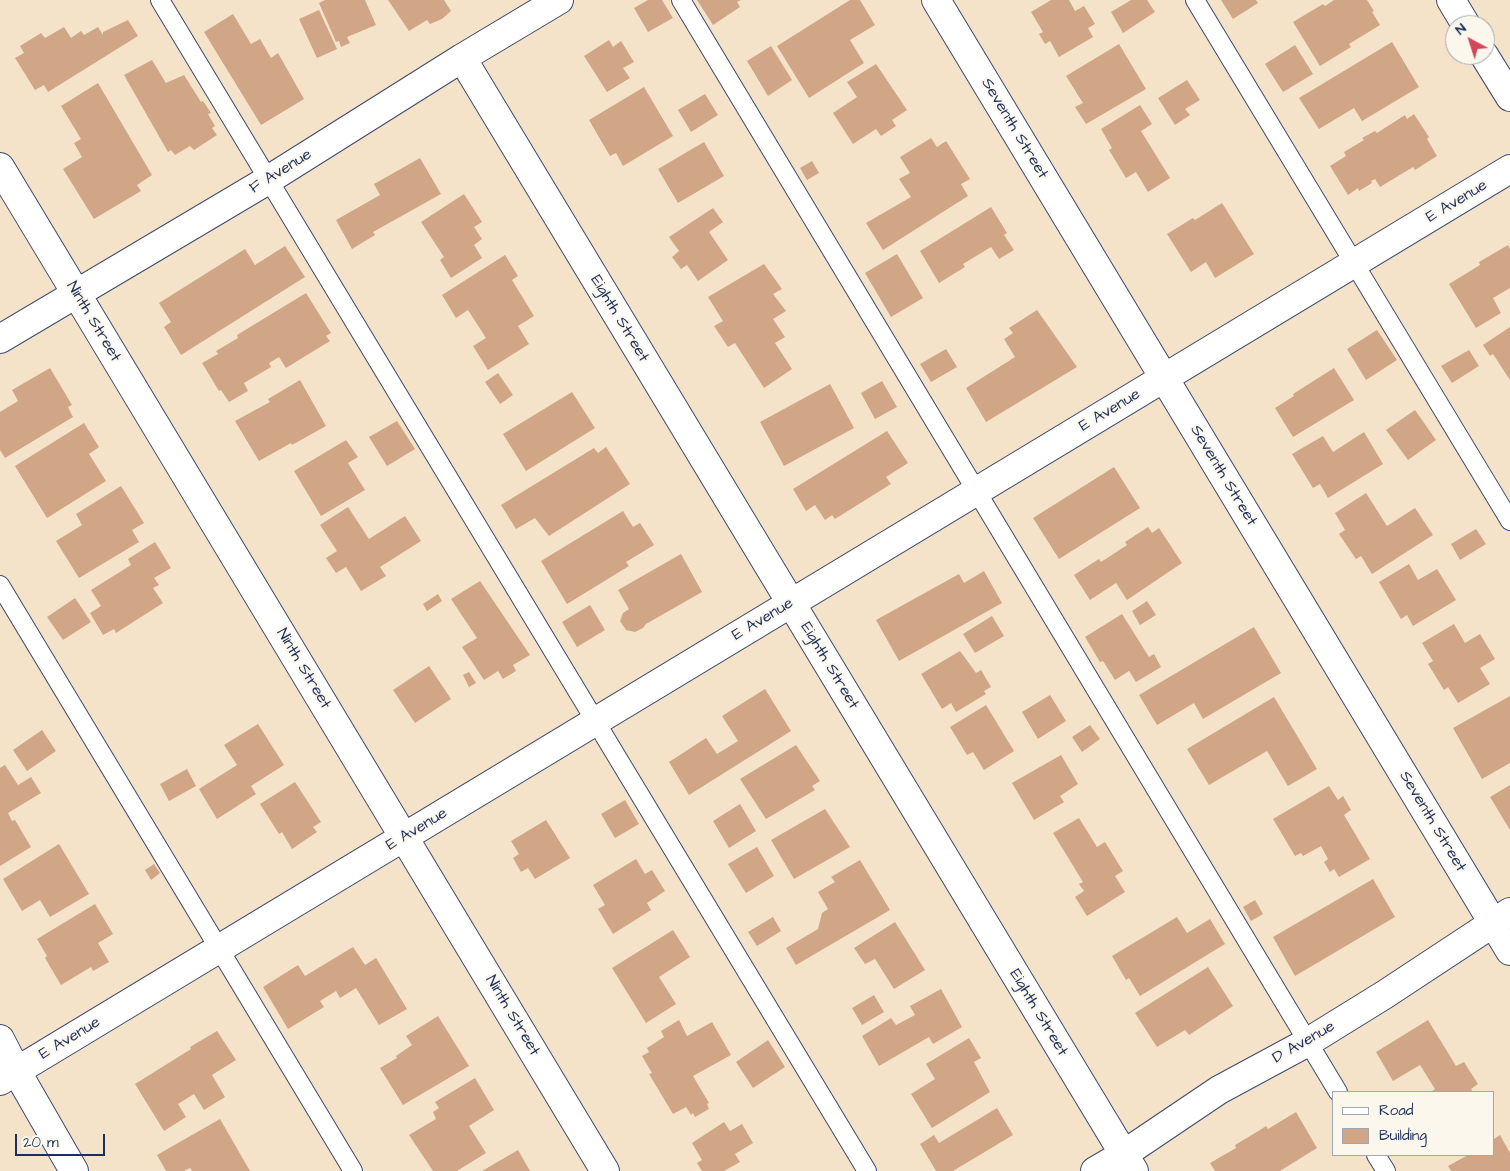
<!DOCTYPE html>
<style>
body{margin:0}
#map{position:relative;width:1510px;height:1171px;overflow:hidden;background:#f5e3c9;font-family:"Architects Daughter",sans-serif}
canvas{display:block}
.legend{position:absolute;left:1332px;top:1091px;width:162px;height:65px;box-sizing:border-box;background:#fbf7ec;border:1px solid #a1a7b3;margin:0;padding:6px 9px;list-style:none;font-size:15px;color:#1b2f5e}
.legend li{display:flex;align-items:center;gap:10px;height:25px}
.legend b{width:25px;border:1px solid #a1a7b3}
.north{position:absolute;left:1445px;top:15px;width:50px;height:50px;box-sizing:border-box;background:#fbf7ec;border:1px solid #a1a7b3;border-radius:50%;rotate:320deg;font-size:14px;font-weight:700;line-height:20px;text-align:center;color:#1b2f5e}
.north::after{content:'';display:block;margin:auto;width:18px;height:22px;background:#d1495b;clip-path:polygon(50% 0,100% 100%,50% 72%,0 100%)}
.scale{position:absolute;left:15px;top:1134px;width:90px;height:22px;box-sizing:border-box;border:2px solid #1b2f5e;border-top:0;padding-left:6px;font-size:15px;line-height:18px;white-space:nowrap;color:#1b2f5e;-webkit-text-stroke:4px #fbf7ec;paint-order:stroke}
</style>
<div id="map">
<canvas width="1510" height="1171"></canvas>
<ul class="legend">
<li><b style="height:6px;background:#fff"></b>Road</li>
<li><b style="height:14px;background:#d0a686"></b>Building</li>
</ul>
<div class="north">N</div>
<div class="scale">20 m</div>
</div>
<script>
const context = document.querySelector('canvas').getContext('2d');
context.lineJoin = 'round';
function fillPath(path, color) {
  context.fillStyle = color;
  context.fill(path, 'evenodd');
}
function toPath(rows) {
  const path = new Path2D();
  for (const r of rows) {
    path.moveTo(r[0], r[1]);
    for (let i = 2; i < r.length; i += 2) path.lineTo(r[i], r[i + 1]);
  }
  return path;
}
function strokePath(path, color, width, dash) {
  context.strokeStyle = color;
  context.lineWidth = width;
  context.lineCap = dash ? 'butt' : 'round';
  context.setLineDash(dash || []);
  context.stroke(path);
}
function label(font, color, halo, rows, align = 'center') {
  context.font = font + ' "Architects Daughter",sans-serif';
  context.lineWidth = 4;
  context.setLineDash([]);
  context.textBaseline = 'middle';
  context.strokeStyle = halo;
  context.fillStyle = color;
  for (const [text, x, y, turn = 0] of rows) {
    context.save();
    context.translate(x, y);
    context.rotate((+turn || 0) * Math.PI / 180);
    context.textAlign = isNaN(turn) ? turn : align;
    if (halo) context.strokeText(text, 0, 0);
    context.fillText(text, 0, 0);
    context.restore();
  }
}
fillPath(toPath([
 [325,0,365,0,376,25,347,37,350,43,341,47,339,41,336,42,319,3],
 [388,0,444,0,451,11,442,19,430,24,427,20,409,31],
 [648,0,662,0,673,18,648,32,634,8],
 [697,0,741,0,737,2,740,7,713,25],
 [850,0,860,0,875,25,850,40,864,63,809,98,777,46],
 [1051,0,1069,0,1075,11,1084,6,1095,24,1088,28,1093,37,1059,57,1050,41,1045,44,1039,34,1043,32,1031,12],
 [1131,0,1147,0,1155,12,1123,33,1111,12],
 [1221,0,1256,0,1258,3,1233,19],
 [1334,0,1367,0,1374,11,1372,12,1380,25,1349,44,1351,47,1320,66,1293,22,1323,4,1325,6],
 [319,10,337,49,317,58,299,19],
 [233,14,251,44,260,39,271,58,278,53,304,99,261,125,204,32],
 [128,20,138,36,48,92,44,85,35,90,15,58,24,53,20,46,41,33,45,38,64,27,71,38,81,31,84,35,98,27,103,35,103,32],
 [609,40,613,47,621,41,634,62,623,68,630,78,607,92,584,56],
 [1392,42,1419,87,1362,121,1354,108,1319,129,1299,98],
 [1119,44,1146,89,1086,124,1075,107,1083,103,1066,76],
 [1295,45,1313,74,1283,92,1265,64],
 [771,46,792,80,768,96,747,61],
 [152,60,166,83,184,75,201,102,203,101,211,113,208,114,215,126,212,128,217,135,194,150,190,146,175,155,171,150,168,152,124,75],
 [876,64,907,110,892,120,896,126,881,136,876,129,853,144,833,113,857,97,847,82],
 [1187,80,1200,100,1185,109,1190,115,1175,125,1158,98],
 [98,83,152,175,137,185,141,191,94,219,63,169,82,157,74,143,81,139,61,106],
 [644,87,673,136,623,166,616,153,610,156,589,120],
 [705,94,718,115,691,132,678,110],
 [1140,105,1152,124,1141,131,1170,178,1148,192,1136,172,1126,178,1109,150,1112,148,1101,129],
 [1414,114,1429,137,1427,139,1437,156,1415,170,1413,167,1380,187,1375,179,1371,181,1372,183,1359,191,1358,188,1348,195,1330,166,1346,156,1344,152,1364,140,1362,138,1375,131,1377,133,1405,115,1407,119],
 [931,138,937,147,946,141,970,179,961,184,968,196,883,250,866,223,911,197,899,179,910,173,900,157],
 [704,142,724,176,678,203,658,169],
 [420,158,441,194,373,232,375,235,352,249,336,220,380,195,374,184],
 [812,161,819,173,807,180,800,168],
 [464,194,482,222,474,227,482,239,474,245,482,258,451,278,440,260,444,257,421,222],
 [1222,203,1254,254,1215,278,1206,262,1191,272,1167,234,1193,218,1195,220],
 [991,207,1007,233,1004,235,1014,250,999,259,991,247,963,264,965,267,939,283,920,251],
 [713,208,723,222,709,232,728,260,698,281,687,265,681,269,672,257,679,251,669,237],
 [1508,245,1510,249,1510,288,1493,298,1501,313,1476,328,1449,284,1480,265,1479,262],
 [285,246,305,277,181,355,164,327,171,322,159,303,245,249,255,265],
 [897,254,923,298,891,317,865,273],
 [505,255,518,276,512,280,534,316,518,326,529,344,488,370,473,346,486,338,468,310,456,318,442,295],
 [764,264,782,289,773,294,786,311,773,319,785,337,775,343,792,369,764,388,735,343,728,347,714,326,723,321,708,297],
 [306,293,331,333,326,336,330,341,286,368,279,357,269,363,271,367,244,383,248,391,229,402,221,390,219,391,202,363,218,354,216,351,238,338,237,335],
 [1037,310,1077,367,986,422,966,388,1015,357,1004,339,1013,333,1009,328],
 [1510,327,1510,380,1493,354,1490,356,1483,345],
 [1377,330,1397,360,1366,380,1347,349],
 [946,349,957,367,931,382,920,364],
 [1469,350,1479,366,1452,383,1441,366],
 [50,368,72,405,68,407,73,417,5,458,0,450,0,412,18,401,12,390],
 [1334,368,1354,400,1293,437,1275,408,1294,396,1293,394],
 [498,373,513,395,500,404,485,382],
 [300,380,326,426,292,445,291,443,259,461,235,421,270,402,268,399],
 [882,381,897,407,875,419,861,393],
 [830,384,854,428,784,466,760,422],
 [572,392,595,428,526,471,503,434],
 [1415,410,1436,440,1408,460,1386,430],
 [397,421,415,449,387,466,369,437],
 [84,423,99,447,89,454,106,481,47,518,15,466],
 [887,431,908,463,886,477,891,484,835,519,832,515,825,520,815,505,806,511,793,489],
 [1364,432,1383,464,1328,498,1320,484,1313,488,1292,454,1323,436,1333,452],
 [346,440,358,457,348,463,365,490,321,516,294,471],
 [606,447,630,484,549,536,535,518,516,529,501,505,594,448,598,453],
 [1114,467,1140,508,1059,559,1033,518],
 [121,486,144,523,132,530,139,542,79,578,56,541,82,525,76,514],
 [1366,493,1387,526,1415,508,1433,535,1372,574,1361,556,1356,559,1339,534,1345,530,1335,513],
 [348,507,369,539,405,516,421,541,380,567,386,576,361,591,346,567,336,573,326,558,337,551,320,525],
 [623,511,633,527,640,523,654,545,626,562,629,566,567,604,541,561],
 [1148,527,1152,533,1159,528,1182,563,1127,600,1116,583,1090,600,1074,575,1099,559,1101,562,1127,545,1125,542],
 [1476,529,1486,544,1460,560,1451,544],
 [155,542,171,568,154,578,159,585,153,588,163,603,116,633,114,629,103,635,90,613,101,606,91,590,131,565,128,559],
 [681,554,702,592,646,624,643,628,635,632,626,630,620,621,623,613,629,609,618,590],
 [1409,564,1418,580,1437,569,1456,600,1413,626,1407,615,1401,619,1379,582],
 [984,571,1002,603,899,661,876,620,959,574,964,583],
 [480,581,530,655,513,665,516,671,503,679,498,671,484,680,462,647,477,638,451,599],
 [438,594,442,601,427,611,423,604],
 [75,598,91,622,63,640,47,617],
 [1147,601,1156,615,1140,625,1132,611],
 [590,605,605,630,577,647,562,622],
 [1122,614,1149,657,1154,654,1161,667,1136,682,1129,671,1115,680,1103,661,1100,662,1085,637],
 [992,616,1004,636,975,653,963,634],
 [1454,624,1465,643,1480,634,1495,659,1480,668,1490,684,1458,703,1448,687,1444,690,1428,664,1433,661,1422,643],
 [1254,627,1281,673,1203,719,1194,703,1157,725,1139,695],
 [960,651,976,673,981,670,991,687,984,691,986,694,956,712,951,703,942,709,921,674],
 [429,666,451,699,415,723,393,690],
 [469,672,476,683,469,687,463,675],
 [765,689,791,731,689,795,669,762,706,738,717,754,738,741,722,716],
 [1050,695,1066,721,1038,739,1022,712],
 [1510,696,1510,763,1482,779,1453,728],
 [1274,697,1317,769,1288,786,1267,751,1209,785,1187,749],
 [986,705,1014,751,984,770,973,752,967,755,950,727],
 [258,724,284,765,251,786,256,794,217,819,199,789,237,765,224,745],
 [1090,725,1100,739,1082,752,1072,737],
 [42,730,56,751,27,771,13,750],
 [796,745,820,781,812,786,815,790,766,819,740,779],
 [1061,755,1078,784,1060,796,1064,802,1034,820,1012,783],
 [5,765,18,785,31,777,41,793,8,813,12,821,15,820,31,847,0,866,0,768],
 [187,769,196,786,169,801,160,784],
 [295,782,321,822,313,827,317,832,292,849,282,832,279,834,260,804],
 [1510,785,1510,830,1490,797],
 [1329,786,1338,800,1343,796,1351,810,1344,815,1370,859,1339,877,1334,869,1330,872,1324,862,1328,859,1321,846,1303,856,1301,853,1295,856,1273,819],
 [625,800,639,824,615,838,601,814],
 [740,804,756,831,729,848,713,821],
 [825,809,850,847,794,879,771,840],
 [1079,818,1097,847,1105,842,1123,871,1115,876,1125,892,1087,916,1075,897,1084,891,1079,884,1083,882,1053,833],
 [546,820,570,858,535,879,528,868,521,872,513,858,519,854,511,841],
 [59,844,89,894,50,917,40,900,22,911,3,879],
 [757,847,774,876,746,893,728,864],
 [636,859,645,874,652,870,665,891,647,903,651,910,613,934,598,909,605,905,593,885],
 [860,860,890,910,796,965,786,948,818,929,822,913,828,909,818,892,835,882,831,877],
 [154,864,160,873,151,880,145,870],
 [1373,879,1395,917,1295,976,1273,937],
 [1255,900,1263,914,1251,921,1243,907],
 [95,904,113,934,98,943,109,962,93,971,91,967,61,985,45,958,47,956,37,939],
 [773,917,781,931,757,946,748,932],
 [1177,917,1187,933,1210,919,1225,944,1140,996,1129,978,1126,980,1112,956],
 [895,922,925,970,894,989,875,959,865,964,854,948],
 [673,930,690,957,659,977,676,1004,646,1023,612,968],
 [353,947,365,965,376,958,407,1009,379,1025,356,988,340,998,336,991,320,1001,324,1007,288,1029,263,987,298,965,305,976],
 [1208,967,1233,1006,1189,1035,1185,1030,1157,1047,1135,1013],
 [941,989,962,1027,933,1044,929,1037,879,1066,862,1036,891,1018,896,1025,915,1015,910,1006],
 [874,995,884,1012,862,1025,852,1008],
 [438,1016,469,1066,403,1105,380,1068,397,1058,396,1056,412,1045,406,1036],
 [679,1020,687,1036,712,1022,731,1055,693,1076,709,1103,707,1104,709,1109,695,1117,693,1113,691,1115,686,1107,673,1114,649,1074,652,1073,642,1056,649,1052,647,1048,664,1037,661,1031],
 [1428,1020,1456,1066,1464,1062,1478,1084,1471,1089,1473,1092,1431,1092,1435,1089,1420,1065,1393,1081,1376,1052],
 [217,1031,236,1060,212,1075,225,1097,204,1110,194,1094,178,1104,186,1117,164,1131,135,1084,191,1049,190,1047],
 [969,1038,981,1058,974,1062,990,1092,932,1128,911,1094,935,1079,926,1064],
 [768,1040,785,1067,753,1088,736,1062],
 [475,1078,494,1110,469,1126,486,1153,457,1171,433,1171,409,1135,436,1119,433,1112,439,1108,435,1102],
 [997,1108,1013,1135,953,1171,936,1171,920,1144,934,1135,939,1143],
 [1296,1112,1317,1148,1280,1171,1215,1171,1210,1163,1236,1148,1235,1145,1260,1130,1266,1126,1268,1129],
 [220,1119,250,1171,192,1171,190,1168,184,1171,166,1171,157,1155],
 [724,1122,730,1131,742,1124,753,1143,735,1154,740,1162,724,1171,702,1171,697,1163,702,1160,692,1143],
 [1500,1135,1510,1153,1510,1171,1451,1171,1448,1166,1468,1155,1494,1155,1494,1139],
 [518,1150,530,1171,482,1171]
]), '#d0a686');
const service = toPath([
 [160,0,867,1171],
 [681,0,1338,1092],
 [1195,0,1510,521],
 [0,585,353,1171],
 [1376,1155,1386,1171]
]);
const minor = toPath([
 [936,0,1510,951],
 [1451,0,1466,25],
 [1484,55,1510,97],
 [462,58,1134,1171],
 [0,167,605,1171],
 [0,339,268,180,462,58,559,0],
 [0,1039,17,1072,74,1171],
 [0,1081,1510,169],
 [1095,1171,1124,1154,1219,1090,1308,1042,1384,995,1510,912]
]);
strokePath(service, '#3c4a6e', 20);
strokePath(minor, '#3c4a6e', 30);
strokePath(service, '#fff', 18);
strokePath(minor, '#fff', 28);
label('16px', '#1b2f5e', '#fbf7ec', [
 ["Seventh Street",1014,129,59],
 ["F Avenue",281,172,-32],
 ["E Avenue",1457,202,-31],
 ["Eighth Street",619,319,59],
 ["Ninth Street",93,322,59],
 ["E Avenue",1110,411,-31],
 ["Seventh Street",1223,476,59],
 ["E Avenue",763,620,-31],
 ["Eighth Street",829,666,59],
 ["Ninth Street",303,669,59],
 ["Seventh Street",1432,822,59],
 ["E Avenue",417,830,-31],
 ["Eighth Street",1038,1013,59],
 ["Ninth Street",512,1016,59],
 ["E Avenue",70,1039,-31],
 ["D Avenue",1304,1043,-30]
]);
</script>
